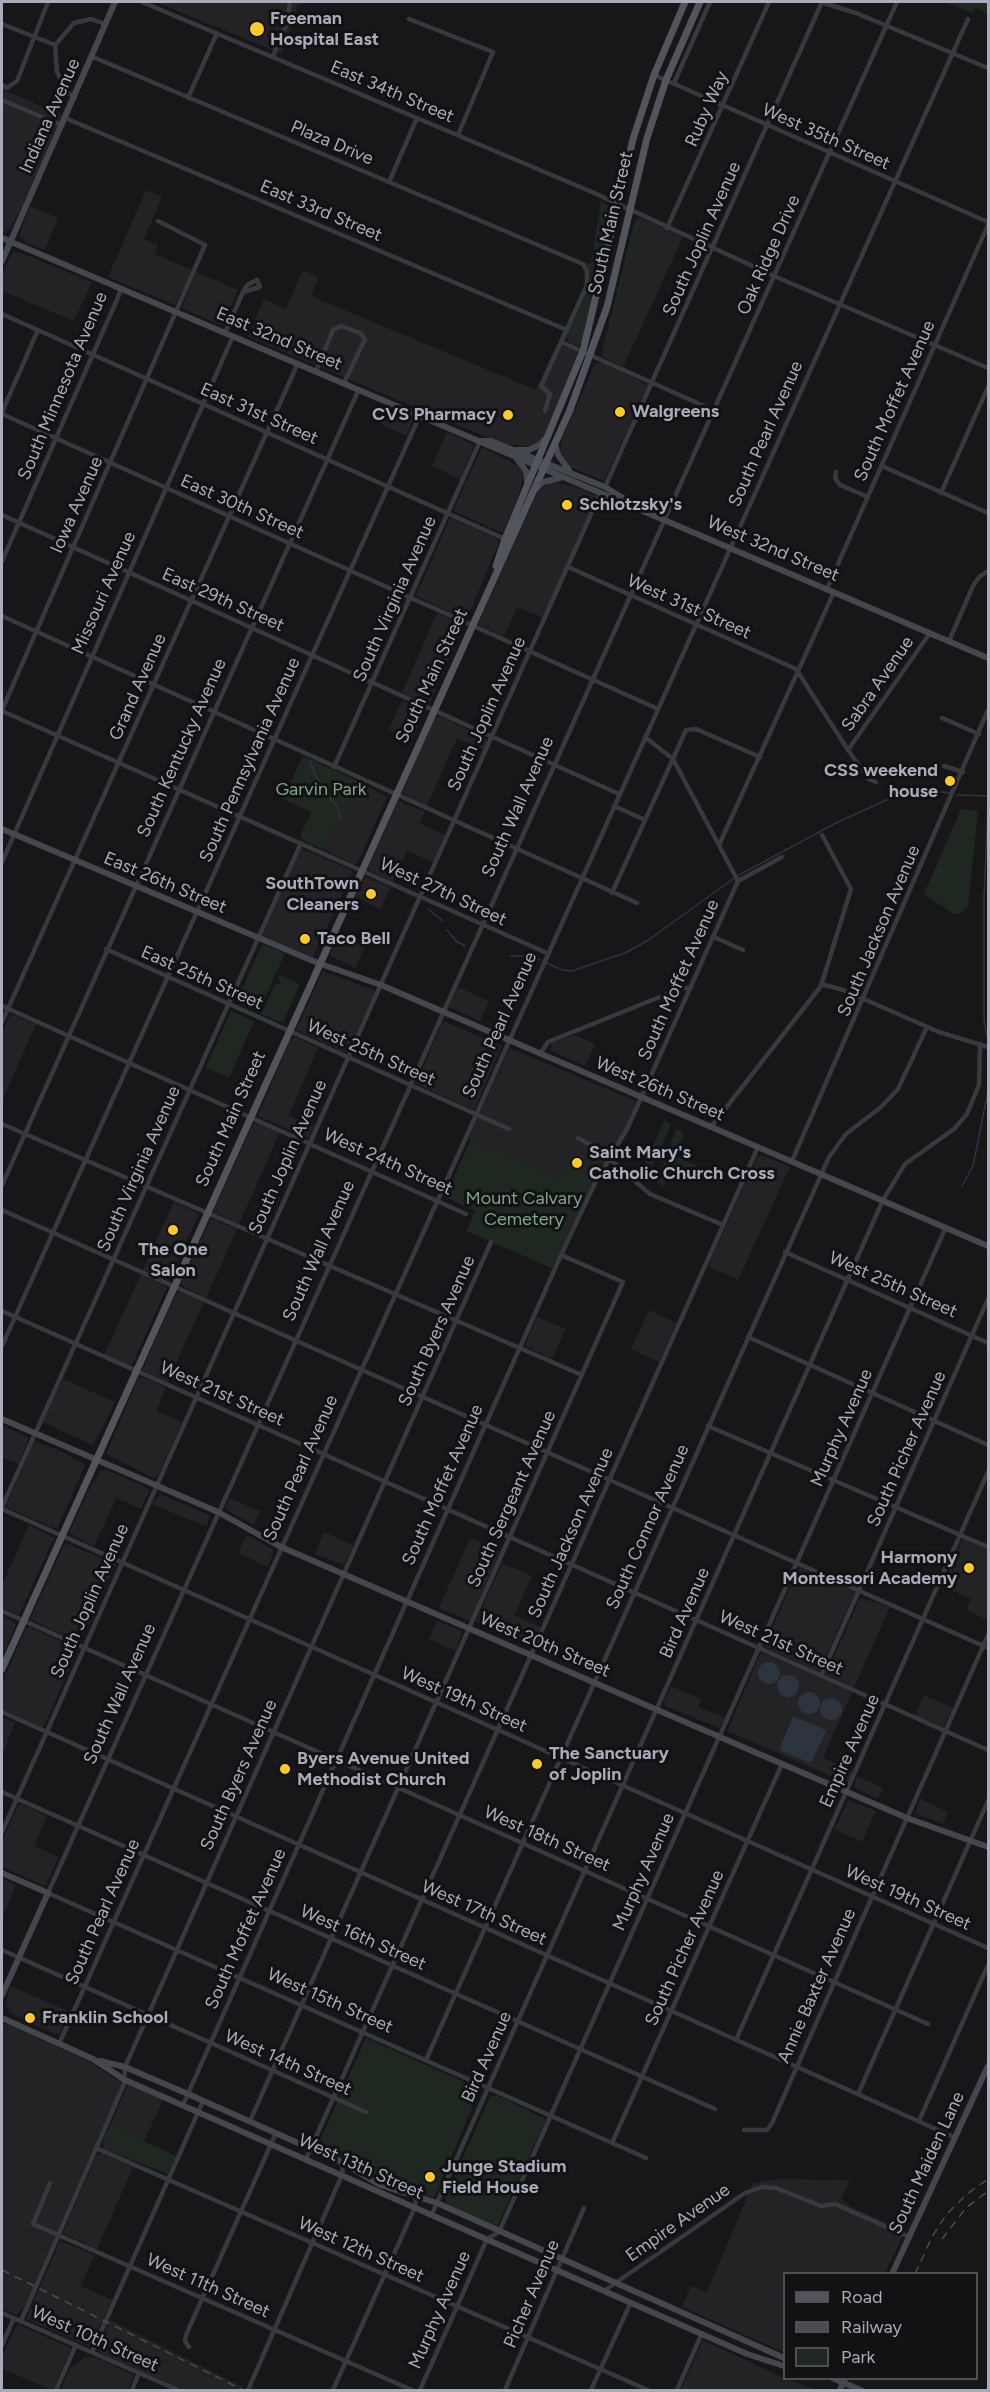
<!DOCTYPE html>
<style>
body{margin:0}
#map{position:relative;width:990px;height:2392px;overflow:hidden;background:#171719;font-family:Figtree,sans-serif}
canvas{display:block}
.frame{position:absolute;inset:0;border:3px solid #a8acba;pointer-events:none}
.legend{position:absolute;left:783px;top:2272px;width:195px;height:108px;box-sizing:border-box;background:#121214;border:2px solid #4e5056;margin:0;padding:8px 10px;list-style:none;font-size:18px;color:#a8acba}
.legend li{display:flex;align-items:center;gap:12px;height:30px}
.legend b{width:30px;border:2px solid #4e5056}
</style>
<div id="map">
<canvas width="990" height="2392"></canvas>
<div class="frame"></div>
<ul class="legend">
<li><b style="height:8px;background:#53555e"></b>Road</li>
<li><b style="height:8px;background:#4a4c54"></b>Railway</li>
<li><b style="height:16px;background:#1e2820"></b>Park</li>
</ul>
</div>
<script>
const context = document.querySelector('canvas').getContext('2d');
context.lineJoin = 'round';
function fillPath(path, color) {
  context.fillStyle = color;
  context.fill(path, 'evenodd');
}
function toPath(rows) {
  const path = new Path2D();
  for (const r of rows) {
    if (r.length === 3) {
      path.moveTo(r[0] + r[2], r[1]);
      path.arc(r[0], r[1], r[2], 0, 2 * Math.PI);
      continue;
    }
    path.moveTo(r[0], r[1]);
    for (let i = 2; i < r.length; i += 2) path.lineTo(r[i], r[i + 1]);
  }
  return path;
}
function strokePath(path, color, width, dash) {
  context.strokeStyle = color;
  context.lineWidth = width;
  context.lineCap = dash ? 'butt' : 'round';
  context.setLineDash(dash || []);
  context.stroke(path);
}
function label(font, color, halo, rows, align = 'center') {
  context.font = font + ' Figtree,sans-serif';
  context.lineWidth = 6;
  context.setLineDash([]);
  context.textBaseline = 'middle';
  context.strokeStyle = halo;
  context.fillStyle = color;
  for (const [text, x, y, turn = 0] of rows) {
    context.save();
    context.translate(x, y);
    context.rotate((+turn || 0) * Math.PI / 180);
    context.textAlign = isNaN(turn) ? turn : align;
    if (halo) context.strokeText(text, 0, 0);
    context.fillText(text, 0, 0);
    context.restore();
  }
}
fillPath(toPath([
 [156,2,306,2,298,5,282,54],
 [2,89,62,115,23,205,9,230,4,232,2,232],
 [146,190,162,197,144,239,158,246,155,254,192,270,175,305,108,277],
 [30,206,58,218,45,250,27,243,19,236],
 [641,218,683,237,623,367,601,356,612,332,628,266,637,245],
 [16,251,92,282,74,321,2,291,2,275,11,255],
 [303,270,319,277,311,296,536,390,557,344,577,351,579,354,545,436,532,447,503,444,248,337,264,299,286,309],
 [196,272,238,290,222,326,182,308],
 [602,362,648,385,604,481,566,465,560,452,562,438,595,364],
 [387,407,413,419,407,436,380,424],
 [447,432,474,445,460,479,432,466],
 [484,448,518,466,524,473,519,494,503,533,453,511,481,449],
 [551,482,573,486,597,496,543,618,517,607,504,637,479,625,479,622,538,491],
 [450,518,496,538,499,542,468,617,464,619,416,596],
 [437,613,463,626,430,702,426,704,402,693],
 [402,700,425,711,412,740,389,729],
 [440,716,488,740,484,750,457,738,427,806,402,793,435,718],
 [360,782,387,797,358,862,354,864,324,850,336,823,340,824],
 [398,801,425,812,420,823,445,835,433,862,407,851,393,882,370,871,368,868],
 [301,848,353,871,313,957,262,936],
 [365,877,391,887,381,909,355,897],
 [338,934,365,946,355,968,330,955],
 [323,971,375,991,347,1053,296,1030],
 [458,987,489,1001,480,1021,449,1007],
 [11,1014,36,1024,2,1101,2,1031],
 [443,1021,502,1046,474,1110,416,1084],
 [574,1035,595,1044,585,1066,550,1050,552,1043],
 [295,1037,318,1048,289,1115,314,1127,308,1138,258,1116,289,1042],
 [510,1048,635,1101,636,1103,624,1131,597,1173,568,1159,560,1178,468,1138],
 [257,1122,280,1132,239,1224,213,1212,253,1124],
 [762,1155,790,1167,738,1280,708,1266,757,1157],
 [174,1201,199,1214,168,1281,143,1270],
 [211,1218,237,1229,206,1298,180,1284],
 [141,1274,167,1287,133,1363,128,1366,104,1355],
 [180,1292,204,1302,167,1383,142,1370,176,1294],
 [649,1310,676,1323,659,1362,631,1349],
 [537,1317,566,1329,552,1359,525,1346],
 [143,1377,166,1388,156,1411,182,1422,158,1476,154,1478,106,1454,138,1379],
 [63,1379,115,1402,93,1445,42,1422],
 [2,1425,29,1438,18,1464,2,1457],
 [34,1441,65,1453,85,1465,57,1529,6,1507],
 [101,1470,107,1470,147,1488,149,1492,141,1509,116,1498,94,1547,69,1533,87,1493],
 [160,1494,209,1515,207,1527,152,1504],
 [229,1498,260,1511,254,1525,226,1510],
 [29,1525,54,1538,19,1615,2,1608,2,1585],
 [324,1532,353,1545,344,1565,315,1554],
 [246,1535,274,1550,268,1567,238,1553],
 [470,1538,500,1551,471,1619,467,1620,439,1608],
 [965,1539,988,1550,988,1620,966,1610,971,1599,942,1586,962,1540],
 [65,1543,116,1564,80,1643,30,1619],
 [502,1563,532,1576,514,1615,542,1627,532,1646,476,1622],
 [801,1568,855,1592,819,1672,764,1647,798,1569],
 [860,1598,890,1607,854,1688,826,1675],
 [2,1615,16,1624,2,1658],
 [437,1621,462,1631,456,1651,429,1639],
 [30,1627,78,1649,43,1728,2,1709,2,1683,26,1628],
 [763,1653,852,1692,823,1758,853,1771,847,1783,727,1731,760,1654],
 [671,1686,701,1699,698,1707,725,1718,720,1728,665,1706,664,1701],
 [924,1695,953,1708,943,1727,915,1715],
 [2,1717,15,1723,2,1755],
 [857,1776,883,1788,878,1799,854,1787],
 [920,1799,948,1812,943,1823,915,1814],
 [849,1800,876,1811,862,1842,834,1829],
 [21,1804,47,1816,34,1846,59,1857,45,1886,2,1867,2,1842,18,1805],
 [2,1878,16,1885,2,1918],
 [11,1986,70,2012,60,2033,55,2034,10,2013,6,2003],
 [2,2024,12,2026,88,2061,122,2083,25,2305,16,2315,2,2309],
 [128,2085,163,2099,144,2142,110,2125],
 [101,2153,133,2167,97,2249,63,2233,96,2156],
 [778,2179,850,2180,841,2199,855,2209,905,2231,885,2273,784,2274,784,2352,682,2307,691,2286,707,2292,753,2183],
 [60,2241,95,2255,81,2286,112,2300,90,2347,26,2319],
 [110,2320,245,2388,244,2390,185,2390,101,2354,98,2348],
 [17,2324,71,2348,53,2390,2,2369,2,2356],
 [703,2340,784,2378,817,2390,681,2390],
 [85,2357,96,2358,134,2375,128,2390,63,2390,62,2387,70,2368]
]), '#232326');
fillPath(toPath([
 [944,2,988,2,988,14,975,8,973,13],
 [601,201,614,209,582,344,578,346,569,342,566,336,589,284,590,273,584,262,591,264],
 [641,218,637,245,628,266,612,332,601,356,635,220],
 [303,756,360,782,340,825,336,823,324,850,307,843,300,836,311,812,283,799],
 [961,809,978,811,968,907,960,914,953,914,924,894],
 [262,944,285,953,259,1012,236,1002],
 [279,975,300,984,283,1023,261,1014,275,984,281,983,278,978],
 [231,1011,254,1021,229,1078,206,1067],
 [664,1121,671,1124,660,1150,668,1153,676,1129,684,1132,677,1157,696,1165,692,1175,673,1167,664,1186,655,1182,664,1163,655,1159,647,1177,640,1173],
 [471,1139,559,1178,568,1159,597,1173,552,1268,466,1231,475,1211,445,1197],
 [366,2038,480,2089,434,2198,374,2180,353,2165,317,2147],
 [496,2095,546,2119,497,2227,456,2210,447,2203,445,2198,490,2097],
 [110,2125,176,2156,168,2174,104,2149,103,2141]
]), '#1e2820');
fillPath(toPath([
 [769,1673,11],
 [788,1686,11],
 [809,1703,11],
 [831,1709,11],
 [793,1716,825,1730,828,1727,811,1763,779,1750]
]), '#2c343f');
strokePath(toPath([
 [310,760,316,777,337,807,341,819],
 [957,795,988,796],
 [739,875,838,822,913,788,949,793],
 [428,909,443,921],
 [447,930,456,941,465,946],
 [510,956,530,956,540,960],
 [547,963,562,970,572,971,625,953,647,941,733,879],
 [988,1040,984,1020,984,896,988,807],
 [962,1186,973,1166,988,1091]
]), '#2c343f', 1.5);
strokePath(toPath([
 [142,2,592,192,774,276,988,368],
 [821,2,856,13,988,68],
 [409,19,493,52,458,135],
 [2,24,55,45],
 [273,56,287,23,290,2],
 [93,57,583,264,587,271,587,285,541,386,550,394,545,411],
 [654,75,988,222],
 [674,83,710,2],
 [2,85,7,88,17,81,48,2],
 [75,98,66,91,57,72,55,45,74,23,91,19,105,24],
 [188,98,217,33],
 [2,100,61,125],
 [65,118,567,330],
 [389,182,417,118],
 [667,228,769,2],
 [257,280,260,287,243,292,247,285,257,280],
 [2,314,505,539],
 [225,333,243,292],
 [561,342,713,410],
 [316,371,333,330,341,326,360,333,365,339,344,383],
 [2,412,38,330],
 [2,414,658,709],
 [882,466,988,513],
 [836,472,835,478,840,485,868,497],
 [605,487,822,2],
 [941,493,988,387],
 [2,515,619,794],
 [2,561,119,295,120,288],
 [568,567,796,669,848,750,869,779,876,782],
 [827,589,988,225],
 [2,616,637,903],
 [949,641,973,586,979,577,988,571],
 [2,710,205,245,158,221],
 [2,711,547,953],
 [942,718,979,734],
 [645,737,673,759,738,881],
 [848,750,930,633],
 [944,766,963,772],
 [334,767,480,441],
 [614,806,645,820],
 [719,845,834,592],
 [2,862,233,336],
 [738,881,782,857],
 [612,893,686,730,696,729,760,757],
 [714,937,743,950],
 [106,949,509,1129],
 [821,984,843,990,939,1032,988,1047],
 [2,1006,466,1214],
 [2,1022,298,363],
 [540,1054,548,1042,682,988,691,988],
 [2,1124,582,1375],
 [711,1127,821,986,851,889,822,835],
 [578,1138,597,1148,650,1194,723,1225],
 [792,1161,988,710],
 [2,1185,359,389],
 [2,1210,988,1648],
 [785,1252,988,1343],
 [2,1311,988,1750],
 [748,1337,988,1445],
 [2,1346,420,415],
 [708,1426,988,1547],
 [2,1507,301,843],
 [2,1509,988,1948],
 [2,1611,928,2024],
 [821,1676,988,1299],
 [2,1712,956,2138],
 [2,1792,715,2109],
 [2,1832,600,494],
 [2,1950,366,2112],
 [736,2040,988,1472],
 [59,2044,968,19],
 [426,2060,829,1157,846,1134,881,1107,898,1089,927,1027],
 [858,2094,988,1801],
 [183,2105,561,1255,595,1183,628,1127,738,881],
 [250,2121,623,1282,561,1255],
 [919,2121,988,1965],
 [744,2130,767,2130,772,2123,988,1635],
 [612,2143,782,1764],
 [96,2148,648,2390],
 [646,2158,48,1893,897,2],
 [306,2159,758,1147],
 [50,2183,33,2224,412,2390],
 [432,2214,883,1200,905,1164,954,1129,967,1114,979,1085,980,1044],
 [604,2291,745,2193,762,2187,776,2188,821,2206,835,2204,909,2237],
 [2,2313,178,2390],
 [21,2321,124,2084,125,2067,491,1242],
 [2,2345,14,2318],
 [189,2347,185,2341,186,2335,276,2133],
 [92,2352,203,2101],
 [56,2390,76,2345],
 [132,2390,139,2373],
 [248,2390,342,2175,343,2163],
 [333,2390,415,2207,416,2197],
 [420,2390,487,2239,499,2232,946,1227],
 [505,2390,584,2208],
 [591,2390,631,2302],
 [677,2390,702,2333]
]), '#38383f', 4.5);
strokePath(toPath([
 [2,238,988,658],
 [2,261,115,2],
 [481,441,491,441,605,487,631,503],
 [555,443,558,455,569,470],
 [517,450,529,450,539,445,545,439],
 [517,459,526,471,527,482],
 [536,489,543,482,560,478],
 [2,829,318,963,381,985,988,1246],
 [2,1419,218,1512,281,1547,907,1818,988,1847],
 [2,1873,48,1893,2,1995],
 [2,2018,93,2059,125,2080,747,2354,784,2366],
 [100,2061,125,2067,188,2094,343,2163,380,2185,437,2203,784,2358],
 [892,2274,988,2066],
 [832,2378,861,2390],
 [840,2390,845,2378]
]), '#45474f', 6);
strokePath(toPath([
 [496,566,505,539,583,351,633,139,654,75,685,2],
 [2,1669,570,410,607,307,647,138,666,80,700,2]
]), '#53555e', 7);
strokePath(toPath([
 [942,2239,966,2208,988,2191],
 [2,2270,243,2390],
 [915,2274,932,2237,946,2215,967,2194,988,2179],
 [838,2390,846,2378]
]), '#4a4c54', 1.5, [8, 6]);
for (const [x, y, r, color] of [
 [257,29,8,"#ffca29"],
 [620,412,6,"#ffca29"],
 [508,415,6,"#ffca29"],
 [567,505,6,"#ffca29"],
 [950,781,6,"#ffca29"],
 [371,894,6,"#ffca29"],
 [305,939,6,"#ffca29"],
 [577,1163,6,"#ffca29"],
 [173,1230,6,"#ffca29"],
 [969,1568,6,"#ffca29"],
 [537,1764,6,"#ffca29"],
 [285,1769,6,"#ffca29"],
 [30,2018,6,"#ffca29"],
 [430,2177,6,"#ffca29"]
]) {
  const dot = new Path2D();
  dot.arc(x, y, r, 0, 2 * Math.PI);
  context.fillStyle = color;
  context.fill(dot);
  strokePath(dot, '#121214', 2);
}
label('bold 18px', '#a8acba', '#121214', [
 ["Freeman",270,19],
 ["Hospital East",270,40],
 ["Walgreens",632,412],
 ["CVS Pharmacy",496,415,"right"],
 ["Schlotzsky's",579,505],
 ["CSS weekend",938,771,"right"],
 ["house",938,792,"right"],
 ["SouthTown",359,884,"right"],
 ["Cleaners",359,905,"right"],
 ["Taco Bell",317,939],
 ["Saint Mary's",589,1153],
 ["Catholic Church Cross",589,1174],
 ["The One",173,1250,"center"],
 ["Salon",173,1271,"center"],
 ["Harmony",957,1558,"right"],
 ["Montessori Academy",957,1579,"right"],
 ["The Sanctuary",549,1754],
 ["of Joplin",549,1775],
 ["Byers Avenue United",297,1759],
 ["Methodist Church",297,1780],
 ["Franklin School",42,2018],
 ["Junge Stadium",442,2167],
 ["Field House",442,2188]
], 'left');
label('18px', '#a8acba', '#121214', [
 ["East 34th Street",392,92,23],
 ["Ruby Way",707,109,-66],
 ["Indiana Avenue",50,116,-66],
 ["West 35th Street",826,137,24],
 ["Plaza Drive",332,143,23],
 ["East 33rd Street",321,211,23],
 ["South Main Street",611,223,-77],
 ["South Joplin Avenue",702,239,-66],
 ["Oak Ridge Drive",769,255,-66],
 ["East 32nd Street",279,339,23],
 ["South Minnesota Avenue",63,386,-67],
 ["South Moffet Avenue",895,401,-66],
 ["East 31st Street",259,414,24],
 ["South Pearl Avenue",766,434,-66],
 ["Iowa Avenue",77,505,-66],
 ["East 30th Street",242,507,24],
 ["West 32nd Street",773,549,23],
 ["Missouri Avenue",104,593,-66],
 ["South Virginia Avenue",395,599,-66],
 ["East 29th Street",223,600,24],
 ["West 31st Street",689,607,24],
 ["South Main Street",432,676,-65],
 ["Sabra Avenue",878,684,-55],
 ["Grand Avenue",138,687,-66],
 ["South Joplin Avenue",487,714,-66],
 ["South Kentucky Avenue",182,748,-66],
 ["South Pennsylvania Avenue",250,760,-66],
 ["South Wall Avenue",518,807,-66],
 ["East 26th Street",165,883,23],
 ["West 27th Street",443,892,25],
 ["South Jackson Avenue",879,931,-67],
 ["East 25th Street",202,978,24],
 ["South Moffet Avenue",679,980,-66],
 ["South Pearl Avenue",500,1025,-66],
 ["West 25th Street",371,1053,24],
 ["West 26th Street",660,1089,23],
 ["South Main Street",231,1119,-66],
 ["South Joplin Avenue",288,1157,-66],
 ["West 24th Street",388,1162,24],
 ["South Virginia Avenue",139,1169,-66],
 ["South Wall Avenue",319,1251,-66],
 ["West 25th Street",893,1285,24],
 ["South Byers Avenue",437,1331,-66],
 ["West 21st Street",222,1394,24],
 ["Murphy Avenue",842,1428,-66],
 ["South Picher Avenue",907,1449,-66],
 ["South Pearl Avenue",301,1468,-66],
 ["South Moffet Avenue",443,1485,-66],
 ["South Sergeant Avenue",512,1499,-66],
 ["South Connor Avenue",648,1527,-66],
 ["South Jackson Avenue",571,1533,-66],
 ["South Joplin Avenue",90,1601,-66],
 ["Bird Avenue",685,1613,-66],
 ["West 21st Street",781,1643,24],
 ["West 20th Street",545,1645,23],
 ["South Wall Avenue",120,1694,-66],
 ["West 19th Street",464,1700,24],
 ["Empire Avenue",850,1751,-66],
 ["South Byers Avenue",239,1775,-66],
 ["West 18th Street",547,1839,24],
 ["Murphy Avenue",644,1872,-66],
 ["West 19th Street",908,1898,24],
 ["South Pearl Avenue",103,1912,-66],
 ["West 17th Street",484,1913,24],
 ["South Moffet Avenue",246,1929,-66],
 ["West 16th Street",363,1938,24],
 ["South Picher Avenue",685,1948,-66],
 ["Annie Baxter Avenue",817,1986,-66],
 ["West 15th Street",330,2001,24],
 ["Bird Avenue",487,2057,-66],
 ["West 14th Street",288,2063,24],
 ["South Maiden Lane",927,2163,-65],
 ["West 13th Street",361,2167,24],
 ["Empire Avenue",678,2223,-35],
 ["West 12th Street",361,2250,24],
 ["West 11th Street",208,2286,24],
 ["Picher Avenue",532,2294,-67],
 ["Murphy Avenue",440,2310,-66],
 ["West 10th Street",95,2339,24]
]);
label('18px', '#7da784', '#121214', [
 ["Garvin Park",321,790],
 ["Mount Calvary",524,1199],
 ["Cemetery",524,1220]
]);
</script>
